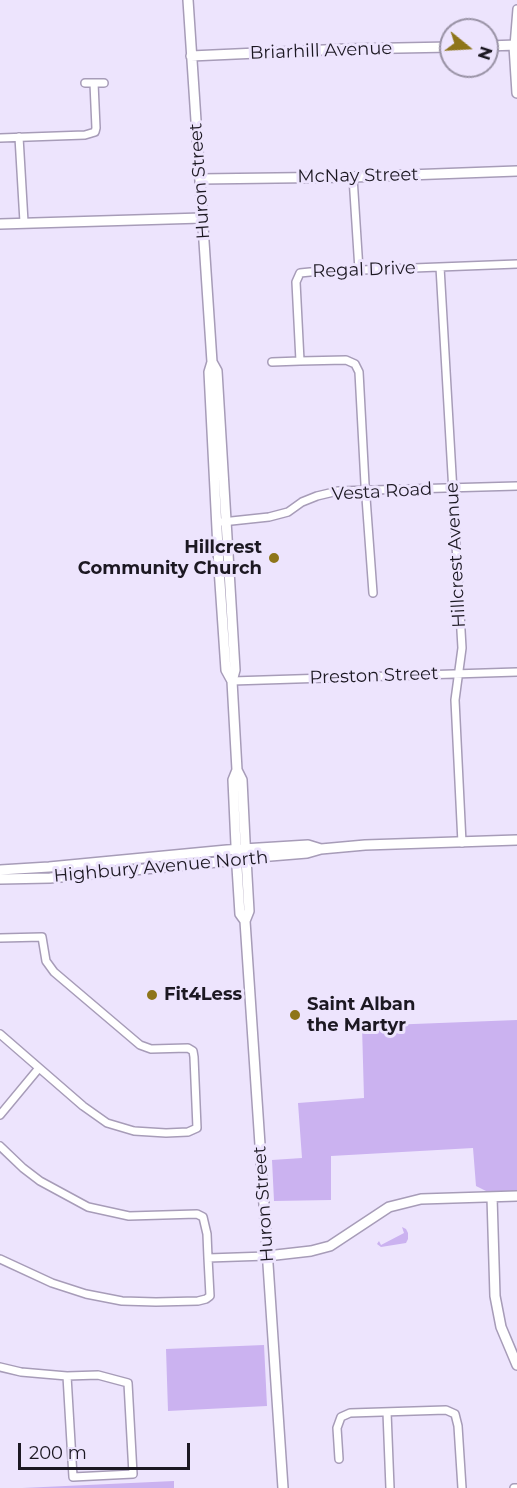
<!DOCTYPE html>
<style>
body{margin:0}
#map{position:relative;width:517px;height:1488px;overflow:hidden;background:#ede4fd;font-family:Montserrat,sans-serif}
canvas{display:block}
.north{position:absolute;left:439px;top:18px;width:60px;height:60px;box-sizing:border-box;background:#ede4fd;border:2px solid #9992a5;border-radius:50%;rotate:108deg;font-size:16px;font-weight:700;line-height:24px;text-align:center;color:#1c1822}
.north::after{content:'';display:block;margin:auto;width:21px;height:27px;background:#8e751a;clip-path:polygon(50% 0,100% 100%,50% 72%,0 100%)}
.scale{position:absolute;left:18px;top:1443px;width:172px;height:27px;box-sizing:border-box;border:3px solid #1c1822;border-top:0;padding-left:8px;font-size:18px;line-height:21px;white-space:nowrap;color:#1c1822;-webkit-text-stroke:4px #ede4fd;paint-order:stroke}
</style>
<div id="map">
<canvas width="517" height="1488"></canvas>
<div class="north">N</div>
<div class="scale">200 m</div>
</div>
<script>
const context = document.querySelector('canvas').getContext('2d');
context.lineJoin = 'round';
function fillPath(path, color) {
  context.fillStyle = color;
  context.fill(path, 'evenodd');
}
function toPath(rows) {
  const path = new Path2D();
  for (const r of rows) {
    path.moveTo(r[0], r[1]);
    for (let i = 2; i < r.length; i += 2) path.lineTo(r[i], r[i + 1]);
  }
  return path;
}
function strokePath(path, color, width, dash) {
  context.strokeStyle = color;
  context.lineWidth = width;
  context.lineCap = dash ? 'butt' : 'round';
  context.setLineDash(dash || []);
  context.stroke(path);
}
function label(font, color, halo, rows, align = 'center') {
  context.font = font + ' Montserrat,sans-serif';
  context.lineWidth = 6;
  context.setLineDash([]);
  context.textBaseline = 'middle';
  context.strokeStyle = halo;
  context.fillStyle = color;
  for (const [text, x, y, turn = 0] of rows) {
    context.save();
    context.translate(x, y);
    context.rotate((+turn || 0) * Math.PI / 180);
    context.textAlign = isNaN(turn) ? turn : align;
    if (halo) context.strokeText(text, 0, 0);
    context.fillText(text, 0, 0);
    context.restore();
  }
}
fillPath(toPath([
 [517,1020,517,1191,486,1191,476,1186,473,1148,331,1156,331,1200,274,1201,272,1160,302,1158,298,1103,364,1098,362,1026],
 [402,1227,406,1229,408,1233,408,1239,406,1243,381,1247,377,1244,379,1241,381,1245,404,1233],
 [264,1345,267,1406,168,1411,166,1349],
 [174,1481,174,1488,22,1488]
]), '#cbb2f0');
const street = toPath([
 [514,46,517,9],
 [85,83,104,83],
 [19,137,24,222],
 [0,138,85,135,95,132,96,128,94,83],
 [353,177,359,270],
 [440,267,462,648,455,700,462,843],
 [272,362,300,361],
 [222,522,269,517,288,512,302,502,317,496,338,491,517,486],
 [373,593,365,484,359,372,355,364,346,360,300,361,296,282,300,273,310,272,517,264],
 [232,681,517,672],
 [0,938,42,937,46,961,54,972,140,1045,151,1049,188,1048,193,1051,194,1057,197,1128,188,1132,166,1133,134,1131,107,1123,83,1106,0,1034],
 [0,1115,39,1068],
 [0,1146,23,1168,40,1181,88,1207,129,1216,197,1214,203,1217,207,1234,208,1258],
 [0,1259,52,1283,86,1294,122,1301,156,1302,198,1301,206,1299,210,1296,208,1258,267,1256],
 [0,1367,21,1372,67,1376,98,1375,128,1383,133,1474,73,1477,67,1376],
 [387,1412,390,1488],
 [339,1459,337,1428,341,1417,350,1413,446,1410,455,1414,458,1426,462,1488],
 [514,1488,517,1488]
]);
const secondary = toPath([
 [188,0,212,362,217,371,235,670,232,681,237,770,242,780,245,841,249,911,245,921,283,1488],
 [487,46,517,45],
 [514,46,517,93],
 [191,56,346,49,451,47],
 [200,179,353,177,517,171],
 [0,224,202,218],
 [212,362,209,372,219,568,226,670,232,681],
 [237,770,233,780,237,867,240,914,245,921],
 [0,870,49,867,227,850,308,845,321,849],
 [0,879,50,878,228,861,246,858,307,853,321,849,365,845,517,840],
 [492,1197,495,1296,501,1327,517,1365],
 [267,1256,311,1251,330,1246,389,1207,421,1199,517,1196]
]);
strokePath(street, '#a79cb8', 10);
strokePath(secondary, '#a79cb8', 12);
strokePath(street, '#fff', 7);
strokePath(secondary, '#fff', 9);
for (const [x, y, r, color] of [
 [274,558,6,"#8e751a"],
 [152,995,6,"#8e751a"],
 [295,1015,6,"#8e751a"]
]) {
  const dot = new Path2D();
  dot.arc(x, y, r, 0, 2 * Math.PI);
  context.fillStyle = color;
  context.fill(dot);
  strokePath(dot, '#ede4fd', 2);
}
label('18px', '#1c1822', '#ede4fd', [
 ["Briarhill Avenue",321,51,-2],
 ["McNay Street",358,176,-1],
 ["Huron Street",200,181,-94],
 ["Regal Drive",364,270,-2],
 ["Vesta Road",382,492,-3],
 ["Hillcrest Avenue",456,555,-93],
 ["Preston Street",374,676,-2],
 ["Highbury Avenue North",161,867,-5],
 ["Huron Street",264,1204,-94]
]);
label('bold 18px', '#1c1822', '#ede4fd', [
 ["Hillcrest",262,548,"right"],
 ["Community Church",262,569,"right"],
 ["Fit4Less",164,995],
 ["Saint Alban",307,1005],
 ["the Martyr",307,1026]
], 'left');
</script>
